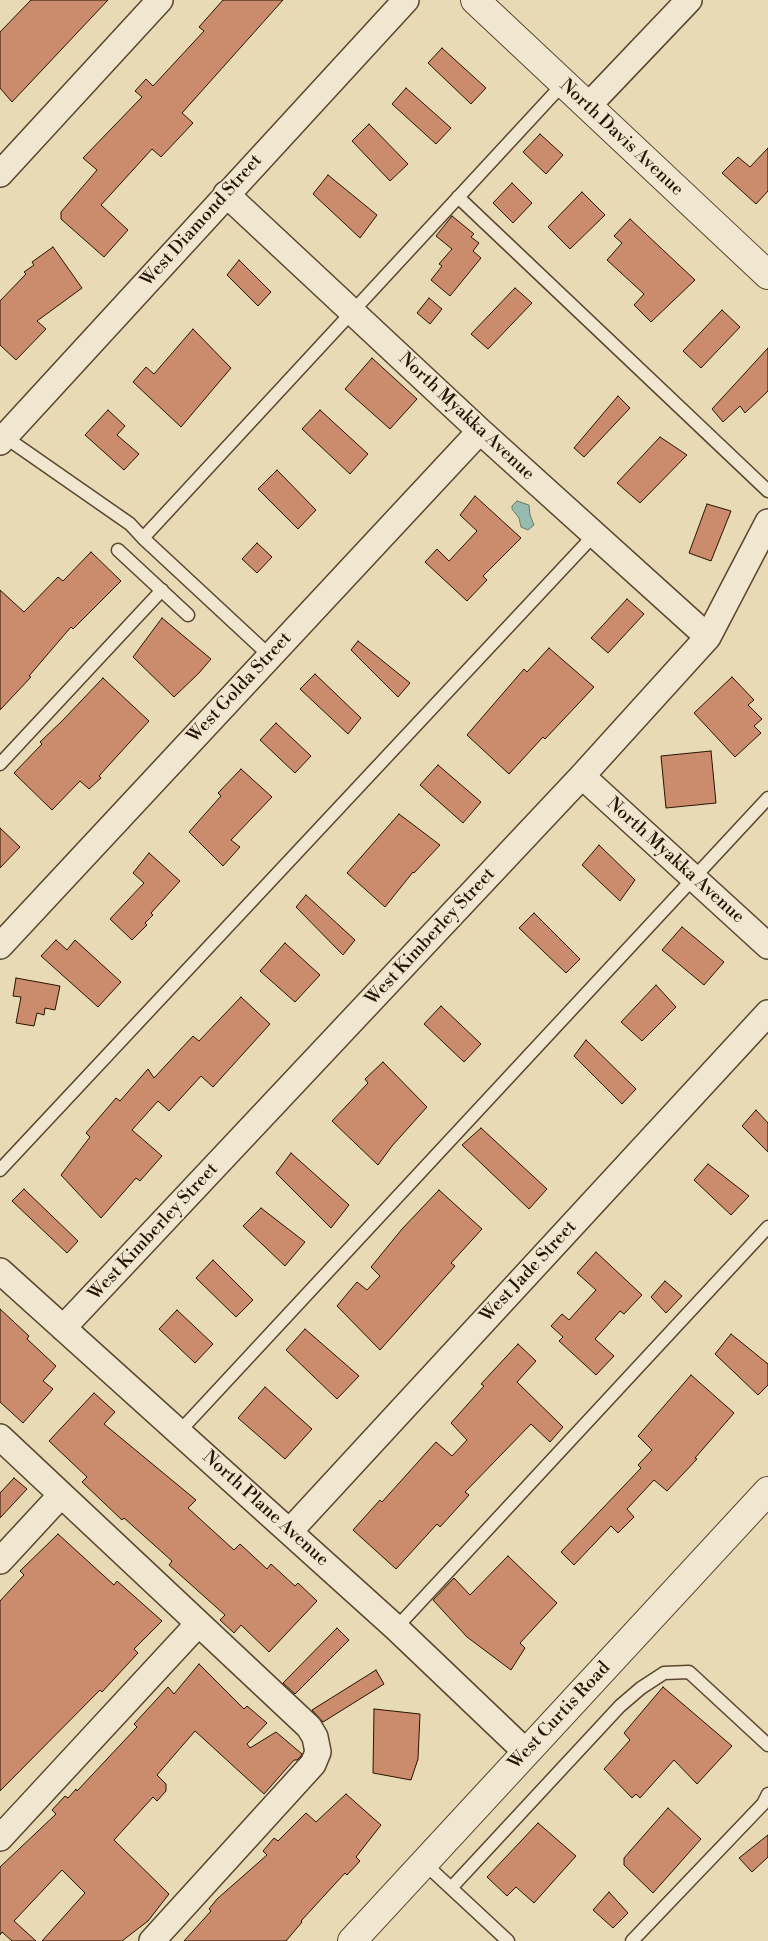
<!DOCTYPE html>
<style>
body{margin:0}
canvas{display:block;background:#e9dab6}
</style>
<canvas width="768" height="1941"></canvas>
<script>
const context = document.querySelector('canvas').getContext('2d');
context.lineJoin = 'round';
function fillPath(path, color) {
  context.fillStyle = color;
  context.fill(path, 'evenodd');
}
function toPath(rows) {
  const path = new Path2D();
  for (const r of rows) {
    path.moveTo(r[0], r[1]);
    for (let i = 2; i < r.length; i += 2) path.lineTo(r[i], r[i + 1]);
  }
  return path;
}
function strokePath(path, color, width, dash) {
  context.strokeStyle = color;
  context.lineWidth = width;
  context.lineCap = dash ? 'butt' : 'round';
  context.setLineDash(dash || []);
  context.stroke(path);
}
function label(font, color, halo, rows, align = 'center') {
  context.font = font + ' "Libre Bodoni",serif';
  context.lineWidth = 4.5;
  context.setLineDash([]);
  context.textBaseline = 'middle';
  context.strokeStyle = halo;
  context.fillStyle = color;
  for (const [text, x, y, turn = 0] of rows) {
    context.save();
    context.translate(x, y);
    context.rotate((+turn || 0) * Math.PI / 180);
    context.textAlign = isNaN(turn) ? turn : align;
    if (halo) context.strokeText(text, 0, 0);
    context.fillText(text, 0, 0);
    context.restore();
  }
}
const water = toPath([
 [517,501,529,505,530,515,534,525,528,530,521,527,519,518,512,509,512,506,517,501]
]);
fillPath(water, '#97bbae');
strokePath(water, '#6a7868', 1);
const building = toPath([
 [31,0,108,0,12,102,0,88,0,32,31,0],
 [223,0,283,0,182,113,193,123,161,157,152,149,101,205,128,230,104,257,61,219,61,212,97,170,83,158,142,97,135,91,146,79,153,86,204,31,199,27,223,0],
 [442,48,486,88,471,104,428,63,442,48],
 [406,88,451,128,436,144,392,104,406,88],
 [369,124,408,164,390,181,352,141,369,124],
 [540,134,563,155,546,174,523,152,540,134],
 [768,148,768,191,756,204,722,173,738,157,750,167,768,148],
 [328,175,377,215,360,238,313,194,328,175],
 [512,183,532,203,513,223,493,203,512,183],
 [582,192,605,215,570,249,548,227,582,192],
 [452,216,474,234,471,237,479,243,473,251,481,258,450,296,431,280,442,266,439,264,452,249,436,236,452,216],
 [630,219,695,280,651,322,634,305,644,294,607,260,622,243,614,236,630,219],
 [53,247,82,288,37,321,46,329,16,360,0,345,0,301,26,274,24,272,34,265,32,262,53,247],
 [239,260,271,292,258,306,227,275,239,260],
 [515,288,532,303,488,349,471,334,515,288],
 [429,298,442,309,430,324,417,313,429,298],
 [722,310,740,327,701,368,683,351,722,310],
 [193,329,231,368,181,427,133,382,146,367,154,374,193,329],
 [768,348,768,391,745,413,740,406,723,422,712,409,768,348],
 [372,358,417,399,390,429,345,389,372,358],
 [618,396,630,408,584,457,574,448,618,396],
 [108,410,125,426,117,435,139,454,124,470,85,435,108,410],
 [320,410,368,454,350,474,302,429,320,410],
 [660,437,687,455,640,503,617,483,660,437],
 [277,470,316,510,298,529,258,489,277,470],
 [475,496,521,538,483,576,487,580,467,601,425,562,437,549,449,561,477,531,460,515,475,496],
 [707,504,731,511,711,561,689,553,707,504],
 [257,543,272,557,257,573,242,559,257,543],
 [91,552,121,581,73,629,71,627,29,676,31,677,0,710,0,590,24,612,58,577,63,581,91,552],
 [627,599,644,614,608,653,591,638,627,599],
 [162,618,211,659,199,673,174,697,133,657,162,618],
 [358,641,410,683,398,697,351,650,358,641],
 [549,648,594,687,545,739,543,737,509,774,467,735,524,669,527,672,549,648],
 [315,674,361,718,348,734,300,689,315,674],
 [732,677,754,700,748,705,762,719,754,726,761,733,735,757,694,713,732,677],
 [103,678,149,721,99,776,101,778,89,789,80,781,52,810,14,773,42,744,40,742,62,721,103,678],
 [276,723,311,756,295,773,260,740,276,723],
 [711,751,716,803,666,808,661,756,711,751],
 [438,765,481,802,463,823,420,785,438,765],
 [241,769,272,797,231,840,240,847,223,866,189,832,221,796,218,793,241,769],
 [399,814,440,845,414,873,413,872,385,907,347,873,399,814],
 [0,828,20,847,0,868,0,828],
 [599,845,635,880,620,901,582,865,599,845],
 [149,853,180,881,151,913,153,915,145,923,147,925,132,940,110,919,144,883,133,873,149,853],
 [306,895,355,940,343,955,296,907,306,895],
 [534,913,580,959,566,973,519,928,534,913],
 [682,927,724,962,704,985,662,950,682,927],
 [56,940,67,950,75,940,121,982,98,1007,41,956,56,940],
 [285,943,320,975,295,1002,260,971,285,943],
 [16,978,60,986,55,1010,45,1008,44,1015,37,1013,34,1026,16,1023,21,997,13,996,16,978],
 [656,985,676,1007,642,1041,621,1022,656,985],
 [241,997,270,1024,213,1087,201,1076,169,1111,158,1101,132,1130,162,1156,140,1181,136,1178,101,1218,61,1175,90,1137,86,1133,116,1098,120,1101,148,1069,154,1078,193,1036,199,1041,241,997],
 [441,1006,481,1044,464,1062,424,1024,441,1006],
 [586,1040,636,1089,622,1104,574,1056,586,1040],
 [383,1062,427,1107,392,1146,378,1165,332,1121,368,1083,365,1079,383,1062],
 [756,1110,768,1123,768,1152,742,1126,756,1110],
 [481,1128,547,1189,529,1209,462,1145,481,1128],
 [291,1153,349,1205,331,1228,276,1173,291,1153],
 [708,1164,749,1196,731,1215,694,1180,708,1164],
 [24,1189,78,1241,67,1253,12,1201,24,1189],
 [439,1190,482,1229,451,1263,455,1266,380,1350,337,1306,357,1282,367,1290,380,1276,371,1267,402,1229,439,1190],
 [261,1208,305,1242,285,1266,243,1226,261,1208],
 [596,1252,642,1295,624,1314,620,1311,595,1339,614,1356,596,1375,559,1341,563,1337,551,1326,562,1314,569,1320,596,1290,577,1273,596,1252],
 [213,1260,253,1300,236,1317,196,1278,213,1260],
 [665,1281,682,1296,666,1313,651,1297,665,1281],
 [0,1309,29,1336,27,1339,56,1366,43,1381,53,1389,23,1423,0,1402,0,1309],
 [177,1310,213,1344,195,1363,159,1329,177,1310],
 [305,1329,359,1376,337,1399,286,1350,305,1329],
 [731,1334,768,1364,768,1385,758,1395,715,1354,731,1334],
 [518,1344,536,1361,517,1382,563,1427,550,1442,531,1424,465,1492,469,1495,440,1527,437,1524,396,1569,353,1530,380,1500,382,1502,436,1442,452,1456,467,1440,451,1423,484,1386,481,1384,518,1344],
 [691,1375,734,1413,695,1458,697,1459,667,1491,654,1480,627,1509,634,1517,618,1533,611,1526,574,1565,561,1552,641,1468,638,1465,652,1450,638,1436,691,1375],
 [265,1387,312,1429,285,1459,238,1418,265,1387],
 [94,1393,115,1412,104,1424,196,1500,188,1508,234,1550,240,1544,267,1569,271,1564,295,1586,298,1583,317,1601,269,1652,241,1625,234,1633,220,1620,225,1615,169,1565,172,1561,124,1518,122,1520,82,1482,87,1477,49,1441,94,1393],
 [14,1478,27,1489,0,1518,0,1493,14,1478],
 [58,1534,114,1585,117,1581,162,1621,134,1649,138,1653,102,1692,100,1690,0,1791,0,1601,24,1575,20,1571,58,1534],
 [508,1556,557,1603,520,1643,525,1648,511,1670,467,1637,433,1600,454,1578,470,1595,508,1556],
 [337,1628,349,1640,295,1694,283,1683,337,1628],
 [199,1664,244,1709,247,1706,267,1723,247,1744,250,1748,276,1732,302,1754,301,1756,297,1760,294,1760,264,1794,195,1731,157,1775,166,1784,166,1791,157,1801,153,1797,114,1840,169,1894,148,1921,122,1941,42,1941,85,1893,62,1870,14,1921,36,1941,12,1941,2,1932,0,1935,0,1867,56,1814,52,1810,65,1796,68,1798,76,1789,77,1791,137,1727,134,1724,168,1687,174,1694,199,1664],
 [376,1670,384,1684,323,1722,312,1710,376,1670],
 [663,1687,732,1746,697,1784,674,1760,640,1798,636,1794,632,1798,604,1769,630,1740,624,1733,663,1687],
 [374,1709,420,1714,418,1759,411,1780,373,1773,374,1709],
 [346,1794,381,1825,356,1857,360,1861,347,1875,345,1873,301,1921,302,1922,286,1941,184,1941,211,1911,209,1909,217,1899,267,1855,263,1851,274,1838,278,1841,306,1813,316,1822,346,1794],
 [668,1808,701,1839,653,1893,624,1865,624,1858,668,1808],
 [538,1823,576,1856,534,1903,516,1887,507,1896,487,1877,538,1823],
 [768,1835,768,1857,752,1872,739,1858,768,1835],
 [609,1892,628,1913,613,1928,593,1910,609,1892]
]);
fillPath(building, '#cb8b6d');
strokePath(building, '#271400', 1);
const service = toPath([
 [458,197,768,491],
 [5,437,130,524,143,538,563,84],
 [143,538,270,656],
 [118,550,188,615],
 [0,764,162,590],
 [0,1170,595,534],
 [179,1432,768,798],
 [396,1628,768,1227],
 [424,1863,508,1941],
 [451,1888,620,1706,641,1688,664,1673,689,1672,768,1745],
 [632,1941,763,1804,768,1794]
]);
const minor = toPath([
 [588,106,689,0],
 [0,174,160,0],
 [226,194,480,431,708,637],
 [0,442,406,0],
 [582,776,768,946],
 [0,946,480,431],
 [0,1271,396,1628,526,1752],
 [63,1328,582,776,708,637,768,522],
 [0,1437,309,1727,315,1737,318,1752,313,1764,152,1941],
 [290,1531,768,1013],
 [0,1561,61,1495],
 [0,1838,198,1624]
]);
const tertiary = toPath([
 [475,0,768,275],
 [352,1941,768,1491]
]);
strokePath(service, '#58462e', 15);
strokePath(minor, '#58462e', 28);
strokePath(tertiary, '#58462e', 30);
strokePath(service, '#f1e7d0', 12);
strokePath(minor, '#f1e7d0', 25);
strokePath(tertiary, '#f1e7d0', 28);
label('18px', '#271400', '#f1e7d0', [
 ["North Davis Avenue",621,138,43],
 ["West Diamond Street",202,221,-48],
 ["North Myakka Avenue",466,417,43],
 ["West Golda Street",240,688,-47],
 ["North Myakka Avenue",675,861,42],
 ["West Kimberley Street",431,937,-47],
 ["West Kimberley Street",154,1232,-47],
 ["West Jade Street",529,1272,-47],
 ["North Plane Avenue",265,1509,42],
 ["West Curtis Road",560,1716,-47]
]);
</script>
